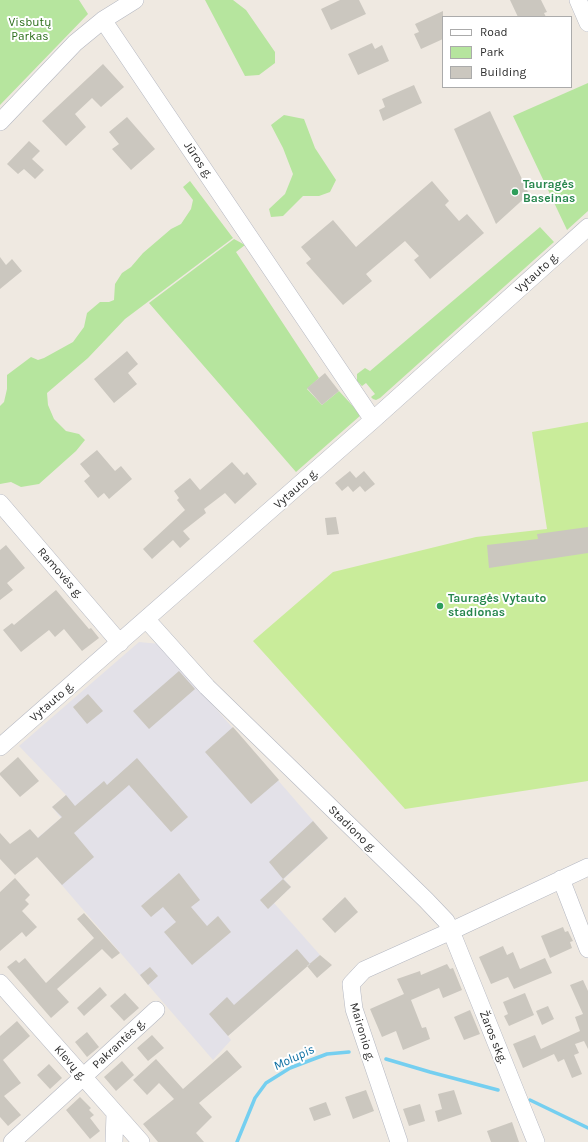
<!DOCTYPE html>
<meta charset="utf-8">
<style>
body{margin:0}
#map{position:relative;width:588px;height:1142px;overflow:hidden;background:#efe9e1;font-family:Karla,sans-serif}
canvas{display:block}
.legend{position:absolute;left:442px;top:16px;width:130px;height:72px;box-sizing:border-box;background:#fff;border:1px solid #ababab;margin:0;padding:5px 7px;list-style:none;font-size:12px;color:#2e2e2e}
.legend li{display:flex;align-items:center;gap:8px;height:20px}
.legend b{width:20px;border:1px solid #ababab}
</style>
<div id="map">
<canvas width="588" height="1142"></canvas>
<ul class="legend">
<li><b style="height:5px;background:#fff"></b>Road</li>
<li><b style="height:11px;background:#b6e59e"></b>Park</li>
<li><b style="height:11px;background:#cbc7bf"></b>Building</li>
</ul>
</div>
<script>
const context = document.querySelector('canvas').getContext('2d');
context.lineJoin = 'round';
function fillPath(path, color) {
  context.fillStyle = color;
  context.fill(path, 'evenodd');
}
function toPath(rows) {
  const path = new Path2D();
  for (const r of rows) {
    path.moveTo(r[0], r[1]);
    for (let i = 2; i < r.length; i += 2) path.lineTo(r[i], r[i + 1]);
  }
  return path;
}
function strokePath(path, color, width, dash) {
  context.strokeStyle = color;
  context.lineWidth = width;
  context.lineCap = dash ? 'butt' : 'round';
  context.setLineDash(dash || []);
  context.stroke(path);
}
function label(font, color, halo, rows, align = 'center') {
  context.font = font + ' Karla,sans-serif';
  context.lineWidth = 4;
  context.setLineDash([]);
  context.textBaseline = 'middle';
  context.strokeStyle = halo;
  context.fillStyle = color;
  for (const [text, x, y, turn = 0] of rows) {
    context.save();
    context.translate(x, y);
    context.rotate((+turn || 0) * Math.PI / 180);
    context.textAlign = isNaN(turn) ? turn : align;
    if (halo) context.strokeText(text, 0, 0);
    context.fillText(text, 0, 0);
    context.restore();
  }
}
fillPath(toPath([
 [139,642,160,644,328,838,284,879,291,887,274,903,320,955,228,1036,231,1040,213,1060,28,846,61,818,52,807,66,795,19,746]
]), '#e3e1e8');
fillPath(toPath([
 [0,0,79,0,88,14,0,105],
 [205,0,233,0,246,10,275,52,275,63,259,75,245,76],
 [588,83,588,211,567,230,513,116],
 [284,115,304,119,315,148,336,180,330,192,319,196,303,196,283,216,271,217,269,209,285,194,293,174,283,148,271,125],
 [190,181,233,238,125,319,88,358,47,393,48,405,54,419,66,431,79,434,85,440,76,451,39,484,21,487,11,482,0,484,0,406,4,402,7,389,7,375,31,357,38,360,44,358,73,342,84,327,87,313,100,302,109,302,114,300,115,284,122,273,131,267,143,253,171,229,181,224,191,209,193,200,183,187],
 [540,227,554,242,380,398,376,400,373,399,371,397,375,394,366,383,362,386,357,381,357,374,365,368,370,371],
 [234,239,245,245,236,252,319,378,307,389,322,405,339,391,361,415,296,472,149,303]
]), '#b6e59e');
fillPath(toPath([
 [588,422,588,781,405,809,253,641,333,572,476,537,547,529,532,432]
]), '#c9ec9a');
strokePath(toPath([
 [386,1059,430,1072,498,1090],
 [530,1100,588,1128],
 [237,1142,255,1098,266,1083,290,1068,311,1060,327,1054,349,1052]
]), '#75cff0', 3.5);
fillPath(toPath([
 [340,0,359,0,366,14,331,30,321,9],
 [510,0,541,0,547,12,544,13,546,17,518,17],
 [443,11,443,39,421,49,414,34,419,32,415,24],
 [372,43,375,49,382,45,389,61,358,75,348,54],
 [103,64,124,87,101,107,92,98,75,114,86,127,66,146,42,121],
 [414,85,422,103,383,121,379,110,385,107,382,99],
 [490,111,529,194,496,224,454,129],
 [127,117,155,149,131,170,112,149,119,144,109,132],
 [29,141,40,151,32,159,44,170,35,179,24,169,18,174,7,164],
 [432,181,449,201,445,205,459,221,467,214,484,233,430,279,414,260,419,256,405,241,366,274,372,281,343,305,306,263,311,259,301,247,333,220,356,247],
 [0,257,6,265,12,259,22,271,0,289],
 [127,351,138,364,128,373,137,384,114,403,94,379],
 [325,373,339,391,322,405,307,388],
 [97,450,115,471,121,466,132,479,109,499,104,493,98,498,84,481,90,476,80,464],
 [232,462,244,475,247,472,257,484,235,504,225,493,204,509,206,513,183,531,190,539,180,548,173,540,152,559,143,549,185,510,177,500,179,498,174,491,190,478,200,490],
 [350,471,356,478,364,471,375,484,365,492,360,486,353,492,348,486,342,491,335,483],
 [336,517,339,534,327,535,325,518],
 [588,527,588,553,489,568,487,545,538,539,537,534],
 [6,545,25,568,7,583,13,590,0,600,0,550],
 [56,590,89,629,91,628,99,638,82,651,64,629,55,637,49,630,21,652,3,630,12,623,14,625],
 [179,671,195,689,149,729,133,711],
 [88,694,103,711,87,724,73,707],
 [233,727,279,780,251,804,205,752],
 [18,757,39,781,20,797,0,775,0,773],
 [137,758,188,817,171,832,129,785,74,833,94,857,62,885,37,857,15,875,0,859,0,833,10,844,30,829,38,838,62,817,52,807,66,795,75,806,104,781,107,785],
 [313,821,328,838,283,879,269,862],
 [179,873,200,900,191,907,207,926,218,916,231,932,192,965,164,932,176,922,163,907,151,917,141,906],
 [15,878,30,895,25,900,29,904,22,911,37,927,26,937,22,932,0,951,0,892],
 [283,879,291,887,268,909,260,900],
 [345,897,358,912,335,933,322,919],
 [84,913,120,953,112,959,102,949,57,989,69,1002,51,1018,7,967,16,960,19,963,25,958,46,983,94,938,77,919],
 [563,927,565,932,568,931,573,941,570,942,572,948,550,958,541,936],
 [503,946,507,955,513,952,520,969,545,958,552,973,514,989,508,977,491,984,479,957],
 [297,949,310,964,228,1036,209,1014,227,997,234,1005],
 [320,955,332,965,317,978,307,966],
 [447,964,450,969,453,968,462,990,443,998,439,988,411,1000,422,1028,426,1027,430,1039,403,1050,396,1031,382,1037,370,1009,404,994,397,979,420,971,421,975],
 [150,967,158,976,148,985,140,975],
 [583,980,588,991,588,1049,584,1041,575,1044,579,1053,574,1055,582,1074,572,1078,564,1059,558,1062,554,1054,523,1068,513,1044,535,1035,541,1049,580,1031,575,1017,583,1014,570,985],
 [100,987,107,995,84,1016,77,1008],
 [125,993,139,1008,124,1021,110,1006],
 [525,993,534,1015,509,1026,504,1016,508,1014,503,1002],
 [548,1006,554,1019,542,1025,536,1011],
 [470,1010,480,1034,464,1040,454,1017],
 [17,1021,30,1036,3,1060,21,1083,4,1096,21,1115,8,1126,0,1117,0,1036],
 [87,1032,99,1047,87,1057,75,1042],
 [152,1035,164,1048,148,1061,137,1048],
 [227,1050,242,1067,199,1103,212,1117,196,1133,204,1142,158,1142,143,1124,174,1099,159,1083,147,1095,133,1080,156,1059,183,1089],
 [122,1061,134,1075,116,1091,104,1077],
 [49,1064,62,1078,50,1089,37,1075],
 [366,1090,374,1111,353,1119,345,1097],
 [454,1090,462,1114,438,1122,435,1111,442,1109,438,1094],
 [80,1097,91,1108,89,1110,94,1115,90,1118,100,1131,90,1139,66,1110],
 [326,1102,331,1115,314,1121,309,1108],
 [420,1104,425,1121,409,1126,403,1109],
 [512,1122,519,1142,491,1142,487,1131]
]), '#cbc7bf');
const minor = toPath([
 [578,0,588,23],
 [103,20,373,420],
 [0,122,75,43,103,20,135,0],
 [0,503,120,643],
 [146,619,207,687,426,900,446,921,451,931,588,867],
 [0,747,373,420,588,227],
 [561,879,588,949],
 [0,983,141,1142],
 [12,1142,156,1010],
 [114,1142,115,1114],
 [399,1142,354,1009,351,984,364,970,451,931,536,1142]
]);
strokePath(minor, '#b4b7c1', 18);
strokePath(minor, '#fff', 17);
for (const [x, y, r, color] of [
 [515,192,4,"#2e9e5b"],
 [440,606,4,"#2e9e5b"]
]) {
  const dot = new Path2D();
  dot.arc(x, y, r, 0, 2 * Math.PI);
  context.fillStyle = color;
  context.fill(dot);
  strokePath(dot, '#fff', 1.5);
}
label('12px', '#2c6e1b', '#fff', [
 ["Visbutų",30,23],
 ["Parkas",30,37]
]);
label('12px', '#2e2e2e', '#fff', [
 ["Jūros g.",198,160,56],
 ["Vytauto g.",537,273,-42],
 ["Vytauto g.",296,489,-41],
 ["Ramovės g.",60,573,49],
 ["Vytauto g.",52,702,-41],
 ["Stadiono g.",352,829,44],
 ["Maironio g.",362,1032,73],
 ["Žaros skg.",493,1037,68],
 ["Pakrantės g.",119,1044,-43],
 ["Klevų g.",70,1063,49]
]);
label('bold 12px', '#27864d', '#fff', [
 ["Tauragės",523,185],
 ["Baseinas",523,199],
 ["Tauragės Vytauto",448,599],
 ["stadionas",448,613]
], 'left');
label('italic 13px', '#0d6fa3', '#fff', [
 ["Molupis",294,1058,-25]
]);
</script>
